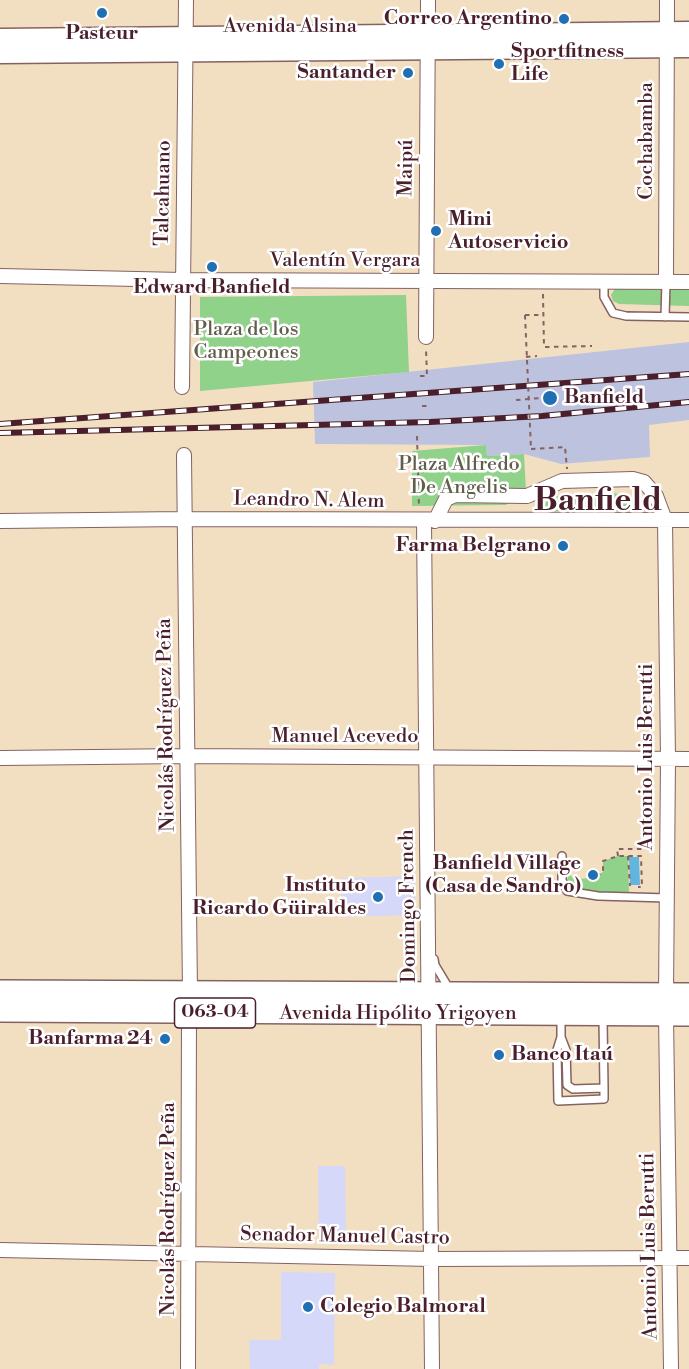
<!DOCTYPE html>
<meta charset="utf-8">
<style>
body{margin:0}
canvas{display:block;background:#f2dfc1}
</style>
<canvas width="689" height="1369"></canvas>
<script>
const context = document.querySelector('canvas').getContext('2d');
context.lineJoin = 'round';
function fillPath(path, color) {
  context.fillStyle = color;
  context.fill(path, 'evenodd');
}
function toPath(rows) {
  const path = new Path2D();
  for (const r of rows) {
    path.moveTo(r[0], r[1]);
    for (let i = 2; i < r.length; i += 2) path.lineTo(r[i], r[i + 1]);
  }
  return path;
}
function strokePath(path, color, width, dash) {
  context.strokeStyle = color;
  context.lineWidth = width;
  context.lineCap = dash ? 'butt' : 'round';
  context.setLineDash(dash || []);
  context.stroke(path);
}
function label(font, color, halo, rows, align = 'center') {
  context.font = font + ' "Libre Bodoni",serif';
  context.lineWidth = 5;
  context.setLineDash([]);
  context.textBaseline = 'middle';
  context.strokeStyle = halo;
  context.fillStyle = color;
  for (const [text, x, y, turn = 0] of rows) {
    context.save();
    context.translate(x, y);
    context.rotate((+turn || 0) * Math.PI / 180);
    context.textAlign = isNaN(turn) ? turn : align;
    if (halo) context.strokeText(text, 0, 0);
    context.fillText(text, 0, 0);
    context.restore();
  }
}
fillPath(toPath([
 [415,876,415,915,342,917,341,878],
 [318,1166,345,1166,346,1242,319,1242],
 [281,1272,335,1273,334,1365,319,1364,319,1369,250,1369,249,1340,281,1340]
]), '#d5d8f9');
fillPath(toPath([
 [689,342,689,420,649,425,650,457,561,464,524,454,487,456,486,445,315,444,313,382]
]), '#bdc3de');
fillPath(toPath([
 [616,287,689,288,689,306,619,304,613,301,611,295],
 [406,295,409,372,200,391,200,297],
 [486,445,487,456,524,454,526,491,506,505,412,506,412,451],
 [614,493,645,500,652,511,546,511,543,504,556,496],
 [618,856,628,856,629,893,598,896,567,891,568,872,574,879,594,878,603,872,603,861]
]), '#90d28a');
fillPath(toPath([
 [629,857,639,857,640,885,630,885]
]), '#62b5de');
const lane = toPath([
 [604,281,604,297,613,313,626,316,689,317],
 [665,317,666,282],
 [562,856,562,880,567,891,598,896,667,898],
 [434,959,435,965,450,990],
 [561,1017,561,1037,566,1050,567,1085,573,1089,604,1088,603,1018],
 [561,1037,557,1050,558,1101,604,1099,604,1088]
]);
const street = toPath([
 [0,276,182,280,689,282],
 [666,282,667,0],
 [426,337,428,0],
 [182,387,186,0],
 [184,455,190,993],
 [0,521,184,519,689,520],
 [424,521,432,1369],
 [435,521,446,499,455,495,527,496,562,481,633,479,644,482,656,496,665,520,668,759,666,994],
 [0,758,187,756,689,759],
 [666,1015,671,1369],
 [0,1250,432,1259,689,1258],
 [188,1369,189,1013]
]);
const secondary = toPath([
 [0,38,689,31],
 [0,54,689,48]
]);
const primary = toPath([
 [0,991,689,994],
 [0,1011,689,1015]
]);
strokePath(lane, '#856260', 10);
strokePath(street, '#856260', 16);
strokePath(secondary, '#856260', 21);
strokePath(primary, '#856260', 24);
strokePath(toPath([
 [543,294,544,347,592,346],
 [525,315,543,315],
 [526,357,537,356],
 [420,376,427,376,426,349],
 [516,400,542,398],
 [422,406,429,406],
 [417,436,419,507],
 [531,449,565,447,567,469],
 [618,856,617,849,650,849],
 [628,856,630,886],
 [588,878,594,878,603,872,603,861,618,856,641,856,642,887,638,887]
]), '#856260', 2, [4.5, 4.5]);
strokePath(lane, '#fff', 7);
strokePath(street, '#fff', 14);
strokePath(secondary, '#fff', 18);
strokePath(primary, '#fff', 21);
const rail = toPath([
 [0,424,689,374],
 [0,433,430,422,542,416,689,402]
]);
strokePath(rail, '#4a1f2b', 6);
strokePath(rail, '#fff', 4, [11]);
strokePath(toPath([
 [525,315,531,449]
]), '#856260', 2, [4.5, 4.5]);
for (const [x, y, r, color] of [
 [102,13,6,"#1f6fb2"],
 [564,19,6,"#1f6fb2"],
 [499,64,6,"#1f6fb2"],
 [408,73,6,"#1f6fb2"],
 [436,231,6,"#1f6fb2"],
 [212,267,6,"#1f6fb2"],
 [550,398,8,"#1f6fb2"],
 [563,546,6,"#1f6fb2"],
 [593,875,6,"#1f6fb2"],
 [378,897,6,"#1f6fb2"],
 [165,1039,6,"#1f6fb2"],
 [499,1055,6,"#1f6fb2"],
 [308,1307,6,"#1f6fb2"]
]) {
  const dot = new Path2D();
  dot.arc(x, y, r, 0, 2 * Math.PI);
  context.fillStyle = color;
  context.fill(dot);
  strokePath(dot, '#fff', 2);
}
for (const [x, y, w] of [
 [215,1013,81]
]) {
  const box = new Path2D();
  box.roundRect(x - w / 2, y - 15, w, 30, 4.5);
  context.fillStyle = '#fff';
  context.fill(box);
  strokePath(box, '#4a1f2b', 1.5);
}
label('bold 18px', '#4a1f2b', null, [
 ["063-04",215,1013]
]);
label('bold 20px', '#4a1f2b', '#fff', [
 ["Correo Argentino",552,19],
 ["Pasteur",102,34,"center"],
 ["Sportfitness",511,52,"left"],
 ["Life",511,75,"left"],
 ["Santander",396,73],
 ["Mini",448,220,"left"],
 ["Autoservicio",448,243,"left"],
 ["Edward Banfield",212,288,"center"],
 ["Banfield",564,398,"left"],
 ["Farma Belgrano",551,546],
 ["Banfield Village",581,864],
 ["(Casa de Sandro)",581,887],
 ["Instituto",366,886],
 ["Ricardo Güiraldes",366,909],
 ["Banfarma 24",153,1039],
 ["Banco Itaú",511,1055,"left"],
 ["Colegio Balmoral",320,1307,"left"]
], 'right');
label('20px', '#4a1f2b', '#fff', [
 ["Avenida Alsina",290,27],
 ["Cochabamba",647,141,-90],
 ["Maipú",407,168,-89],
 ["Talcahuano",164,193,-89],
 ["Valentín Vergara",345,261],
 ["Leandro N. Alem",309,501,1],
 ["Nicolás Rodríguez Peña",167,725,-91],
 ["Manuel Acevedo",345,737],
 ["Antonio Luis Berutti",647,757,-90],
 ["Domingo French",409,906,-91],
 ["Avenida Hipólito Yrigoyen",398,1014],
 ["Nicolás Rodríguez Peña",169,1209,-90],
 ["Senador Manuel Castro",345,1237,1],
 ["Antonio Luis Berutti",650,1246,-91]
]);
label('20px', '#625e4c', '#fff', [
 ["Plaza de los",246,330],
 ["Campeones",246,353],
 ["Plaza Alfredo",459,465],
 ["De Angelis",459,488]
]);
label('bold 32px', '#4a1f2b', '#fff', [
 ["Banfield",598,502]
]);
</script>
